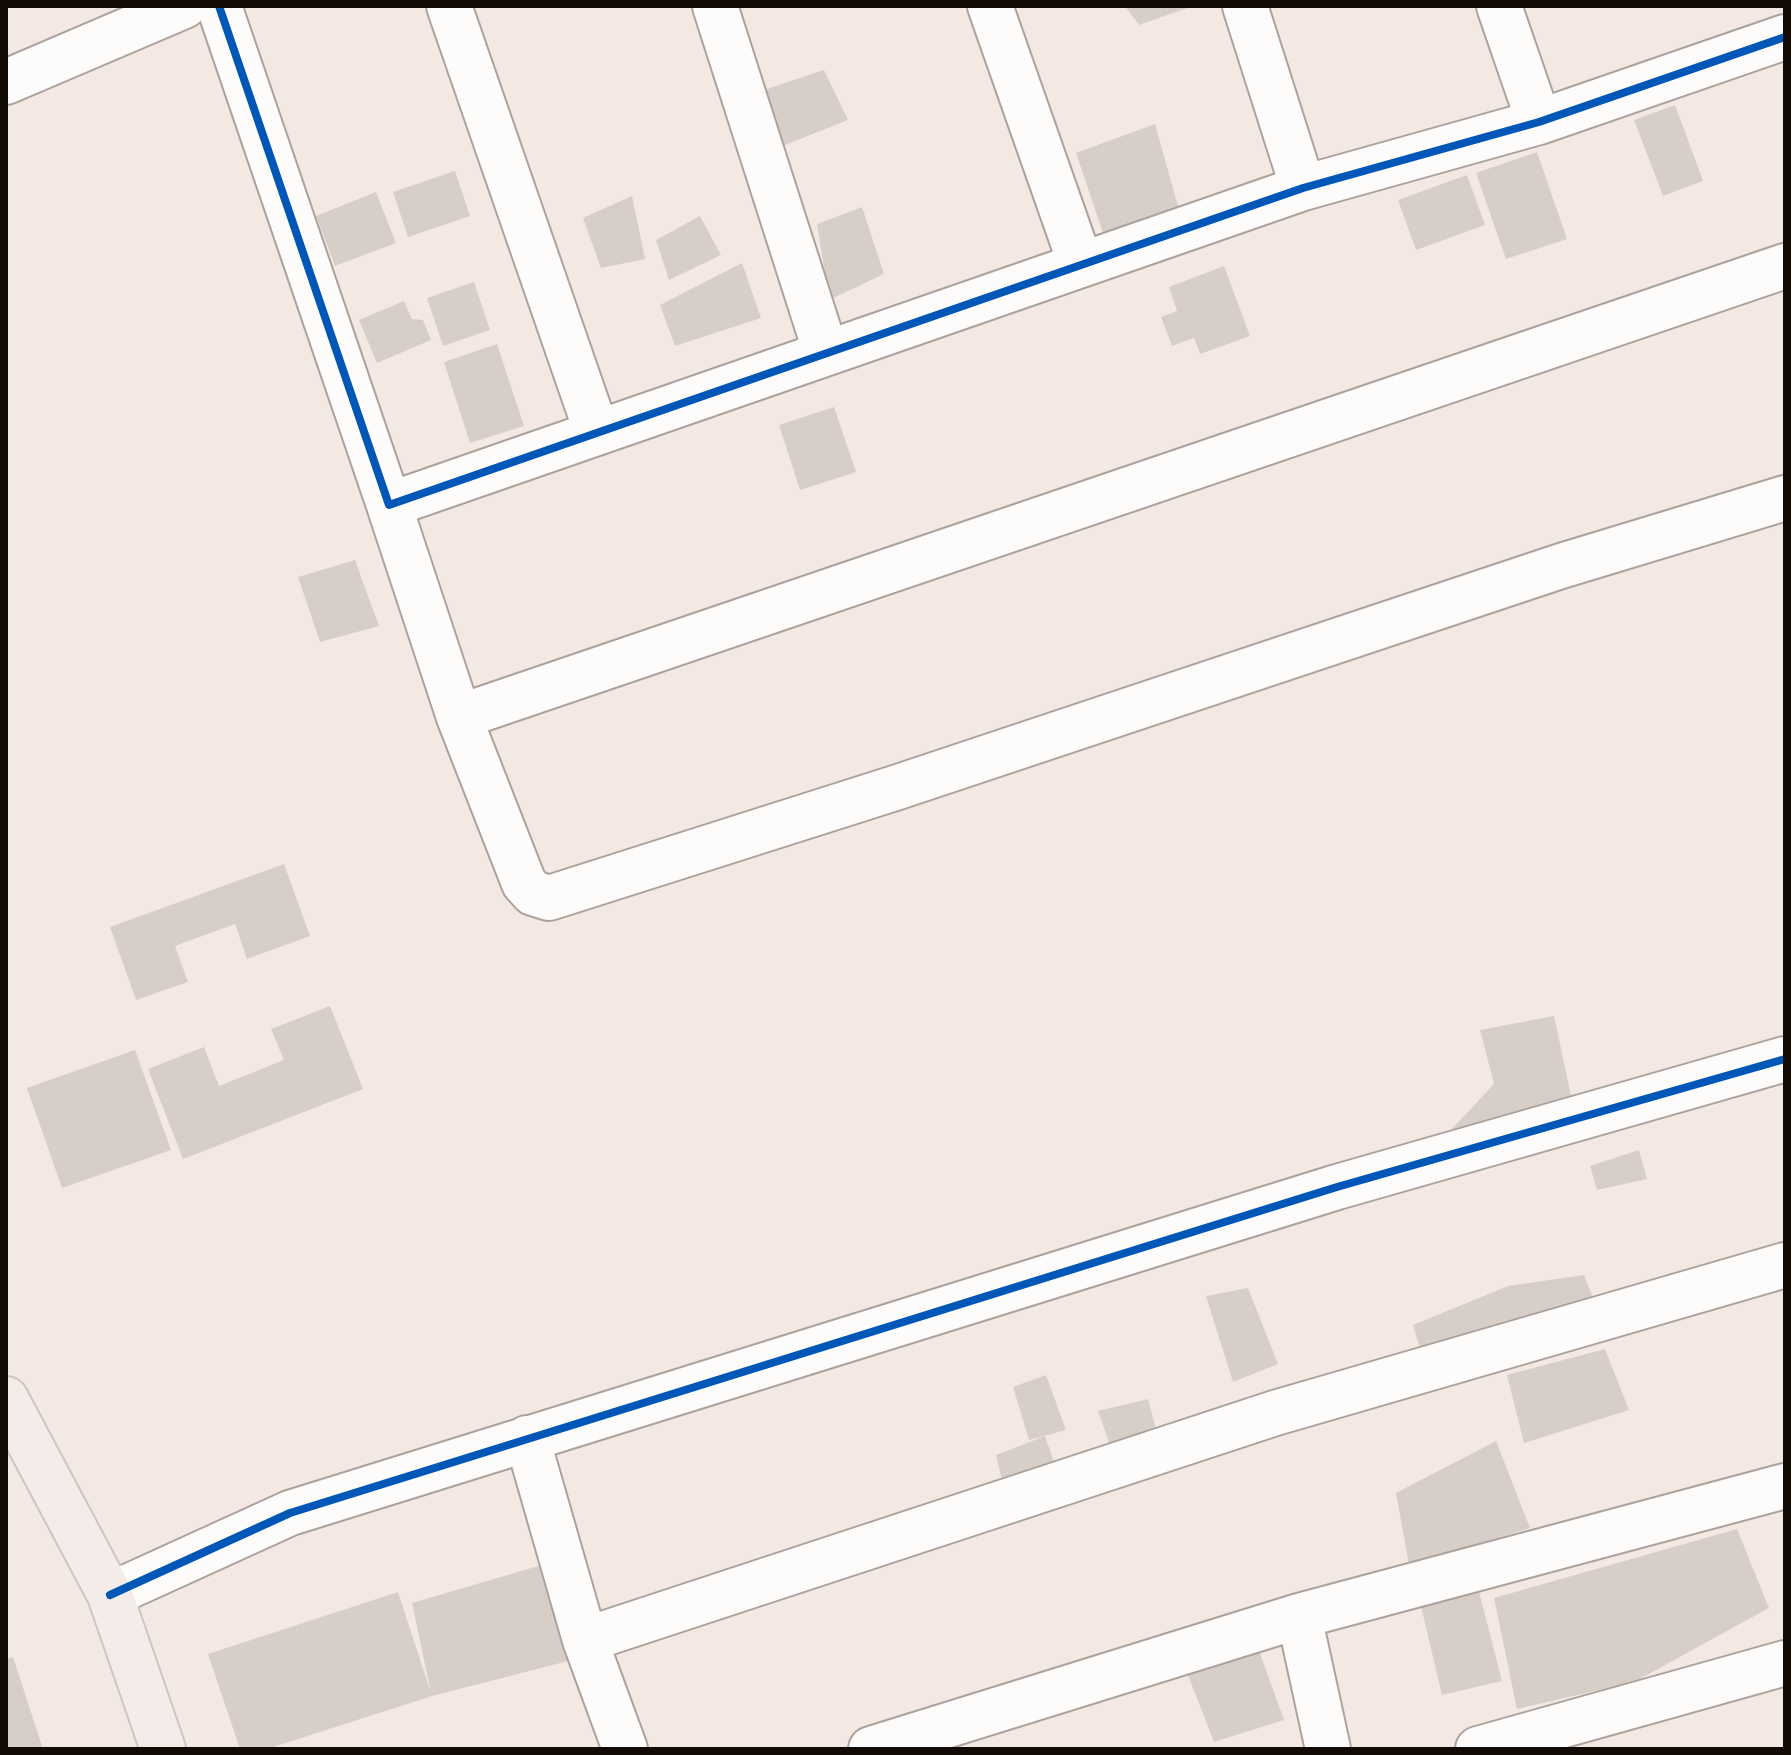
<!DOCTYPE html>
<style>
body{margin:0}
#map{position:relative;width:1791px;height:1755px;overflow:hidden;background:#f4e8e2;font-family:Roboto,sans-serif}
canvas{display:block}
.frame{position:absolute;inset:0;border:8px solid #120a05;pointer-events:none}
</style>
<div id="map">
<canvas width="1791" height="1755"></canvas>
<div class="frame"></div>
</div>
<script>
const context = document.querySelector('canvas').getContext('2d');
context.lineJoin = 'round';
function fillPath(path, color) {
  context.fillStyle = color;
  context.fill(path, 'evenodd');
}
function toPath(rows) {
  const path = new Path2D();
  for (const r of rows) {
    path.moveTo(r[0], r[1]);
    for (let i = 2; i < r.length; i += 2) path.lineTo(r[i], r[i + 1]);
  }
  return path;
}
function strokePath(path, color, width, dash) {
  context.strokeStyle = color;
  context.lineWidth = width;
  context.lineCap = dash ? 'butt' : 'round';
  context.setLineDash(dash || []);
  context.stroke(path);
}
fillPath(toPath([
 [1125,6,1193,6,1139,25],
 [824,70,848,120,780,147,755,93],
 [1675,105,1703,181,1663,196,1634,120],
 [1155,124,1179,210,1103,233,1076,153],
 [1537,152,1567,239,1506,259,1476,173],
 [455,171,470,216,408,237,393,192],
 [1467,175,1485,225,1416,250,1398,200],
 [376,192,396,243,335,266,316,216],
 [632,196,645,259,601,268,583,218],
 [862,207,884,274,829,300,817,224],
 [700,216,721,255,669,280,656,240],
 [742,263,761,318,675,346,660,305],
 [1224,266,1250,336,1200,354,1194,338,1172,346,1161,317,1177,311,1169,287],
 [474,282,490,330,443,346,427,298],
 [404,301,412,319,423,320,431,340,377,363,359,320],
 [497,344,524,426,470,443,444,362],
 [834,407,856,472,800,490,779,425],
 [355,560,379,626,320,642,298,577],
 [284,864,310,936,247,959,235,924,175,946,188,982,136,1000,110,927],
 [330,1006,363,1089,183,1159,148,1069,204,1047,219,1086,284,1060,271,1029],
 [1554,1016,1575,1114,1437,1145,1494,1084,1480,1030],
 [135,1050,171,1150,62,1188,27,1088],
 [1639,1150,1647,1179,1597,1190,1590,1166],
 [1584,1275,1601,1319,1424,1362,1413,1325,1508,1286],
 [1248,1288,1278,1364,1233,1382,1206,1296],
 [1605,1349,1629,1410,1524,1443,1507,1375],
 [1046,1375,1066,1430,1029,1440,1013,1387],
 [1148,1399,1158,1437,1117,1465,1098,1411],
 [1045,1436,1061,1483,1007,1501,996,1455],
 [1496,1441,1530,1528,1409,1565,1396,1493],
 [1737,1529,1769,1608,1634,1682,1517,1709,1494,1598],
 [562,1559,580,1658,432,1696,267,1749,240,1749,208,1654,398,1592,431,1693,412,1603],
 [1476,1580,1502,1681,1442,1695,1419,1598],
 [1257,1645,1284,1720,1214,1742,1184,1665],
 [13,1657,43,1749,6,1749,6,1659]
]), '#d8cec8');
const street = toPath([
 [219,6,389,505,1303,188,1539,122,1785,37],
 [449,6,597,433],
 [715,6,826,353],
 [990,6,1081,265],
 [1245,6,1303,188],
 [1499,6,1539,122],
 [6,82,184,6],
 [389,505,459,717,1785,266],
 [459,717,524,883,533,893,549,898,895,788,1561,566,1785,498],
 [527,1438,585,1640,625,1749],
 [110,1595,290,1513,1337,1187,1785,1059],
 [1299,1616,1328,1749],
 [585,1640,1275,1413,1785,1265],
 [871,1749,1299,1616,1785,1486],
 [1478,1749,1785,1663]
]);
const primary = toPath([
 [6,1399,110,1595,163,1749]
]);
strokePath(street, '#aca29d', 48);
strokePath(primary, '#ccc6c3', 48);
strokePath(street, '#fdfcfb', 44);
strokePath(primary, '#f3ece8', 44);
strokePath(toPath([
 [219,6,389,505,1303,188,1539,122,1785,37],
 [110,1595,290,1513,1337,1187,1785,1059]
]), '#0057b8', 8);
</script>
